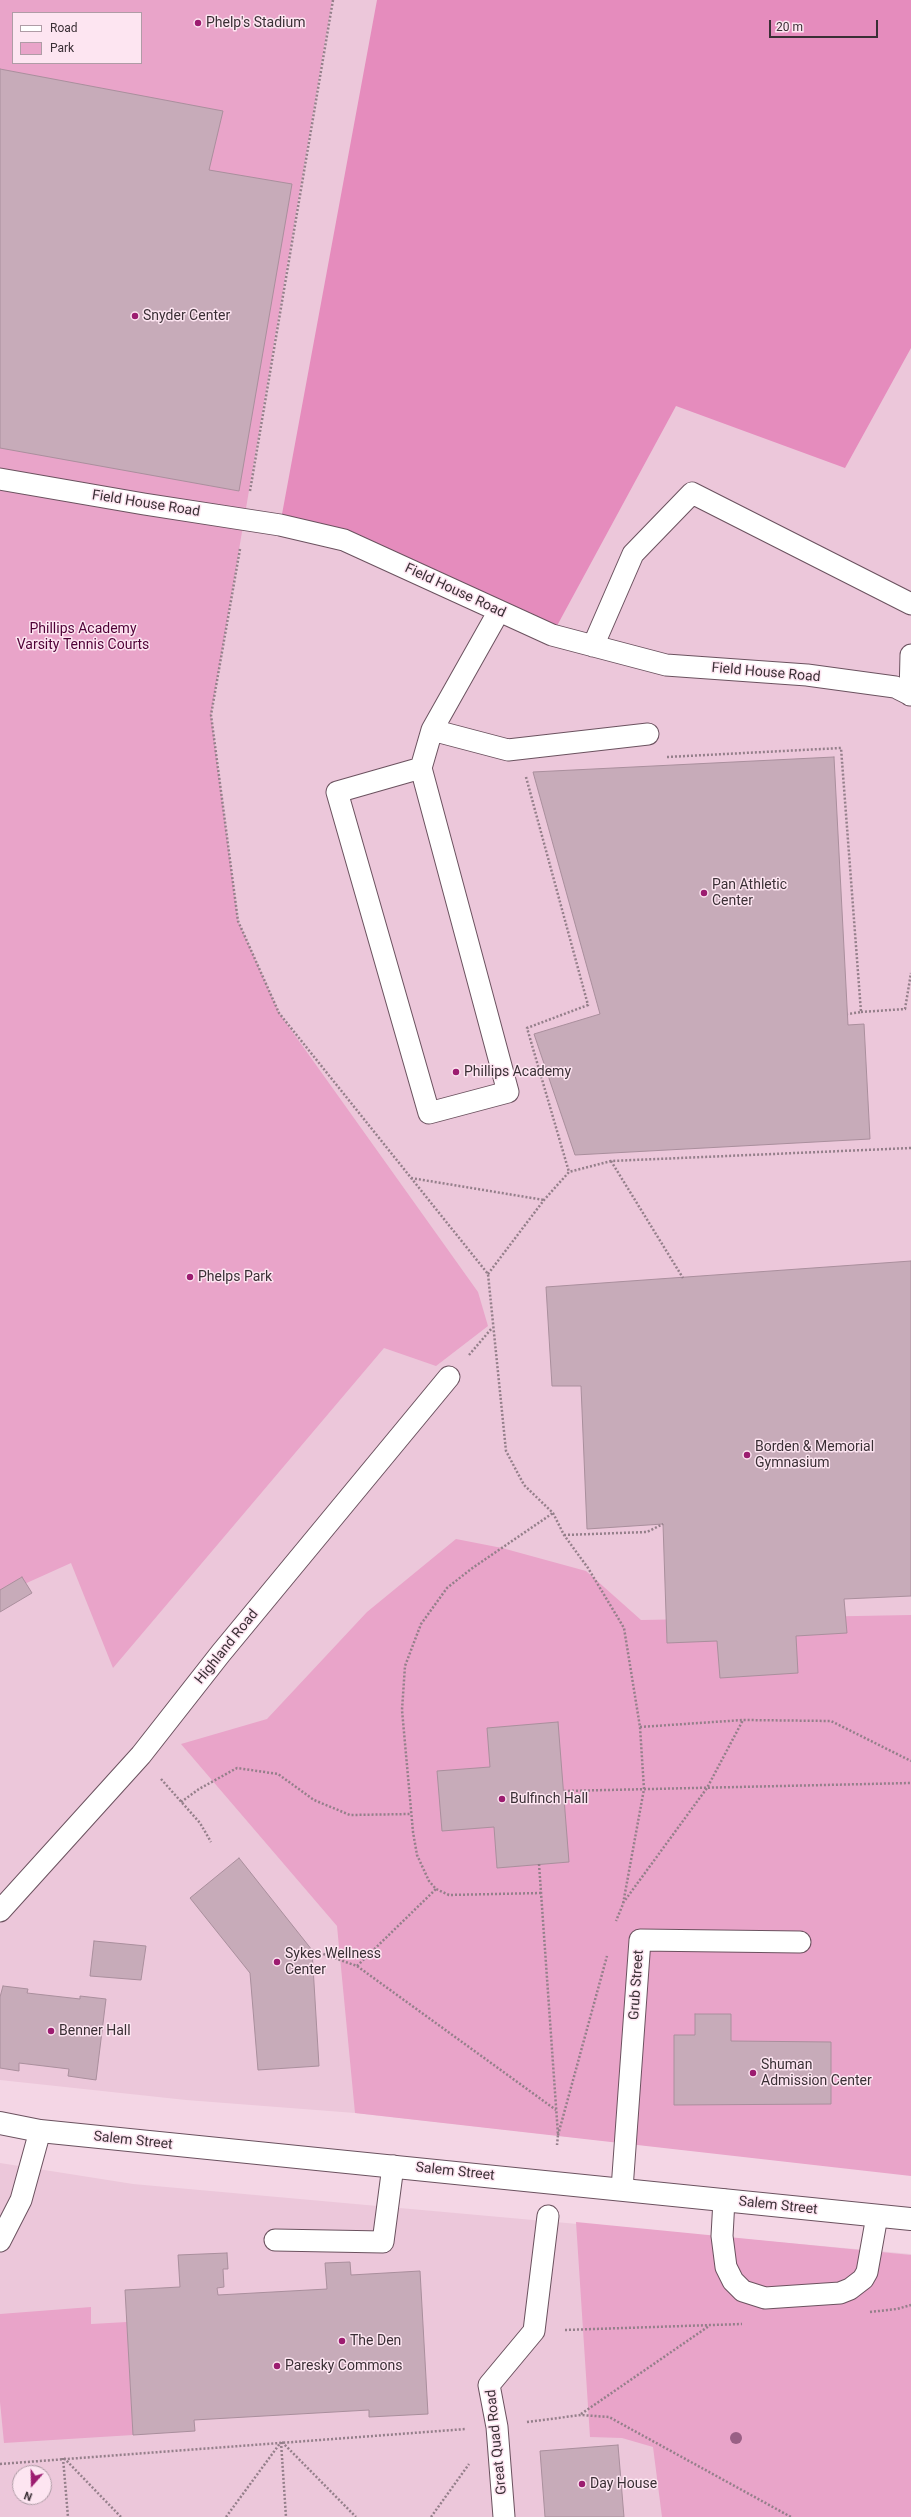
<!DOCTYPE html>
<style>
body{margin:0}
#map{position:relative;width:911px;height:2517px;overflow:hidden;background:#f4d6e5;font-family:Roboto,sans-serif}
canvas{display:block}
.legend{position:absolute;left:12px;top:12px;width:130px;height:52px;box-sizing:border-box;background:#fde5f1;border:1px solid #af9ca6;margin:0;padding:5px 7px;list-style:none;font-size:12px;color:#3a2f35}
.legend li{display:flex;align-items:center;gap:8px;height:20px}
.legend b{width:20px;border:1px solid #af9ca6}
.north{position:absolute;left:12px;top:2465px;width:40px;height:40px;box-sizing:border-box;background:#fde5f1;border:1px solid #af9ca6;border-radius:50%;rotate:200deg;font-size:11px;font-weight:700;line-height:16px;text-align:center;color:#3a2f35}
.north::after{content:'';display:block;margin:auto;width:14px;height:18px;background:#9c1c70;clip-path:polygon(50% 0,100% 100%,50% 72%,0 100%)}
.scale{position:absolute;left:769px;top:20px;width:109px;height:18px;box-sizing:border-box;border:2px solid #3a2f35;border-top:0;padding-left:5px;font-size:12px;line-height:14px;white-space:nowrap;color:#3a2f35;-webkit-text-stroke:3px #fde5f1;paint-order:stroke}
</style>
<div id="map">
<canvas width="911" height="2517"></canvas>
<ul class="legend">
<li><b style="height:5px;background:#fff"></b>Road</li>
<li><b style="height:11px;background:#e9a4c9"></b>Park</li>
</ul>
<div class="north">N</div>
<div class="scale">20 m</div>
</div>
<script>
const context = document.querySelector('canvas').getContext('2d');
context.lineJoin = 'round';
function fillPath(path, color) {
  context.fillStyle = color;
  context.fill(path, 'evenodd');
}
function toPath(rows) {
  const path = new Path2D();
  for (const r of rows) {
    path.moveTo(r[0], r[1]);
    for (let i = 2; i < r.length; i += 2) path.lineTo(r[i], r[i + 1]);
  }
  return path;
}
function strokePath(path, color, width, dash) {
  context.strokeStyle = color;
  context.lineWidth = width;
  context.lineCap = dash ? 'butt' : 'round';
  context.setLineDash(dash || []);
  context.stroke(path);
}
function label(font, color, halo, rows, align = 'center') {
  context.font = font + ' Roboto,sans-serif';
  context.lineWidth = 3;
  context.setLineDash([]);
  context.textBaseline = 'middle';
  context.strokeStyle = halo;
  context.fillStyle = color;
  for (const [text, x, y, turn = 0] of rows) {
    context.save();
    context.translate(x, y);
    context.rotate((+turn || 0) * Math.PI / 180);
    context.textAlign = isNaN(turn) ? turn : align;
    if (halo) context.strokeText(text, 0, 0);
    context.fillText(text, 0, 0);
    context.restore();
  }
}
fillPath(toPath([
 [0,0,911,0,911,2175,355,2113,186,2100,0,2080],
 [13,13,141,13,141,63,13,63],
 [0,2163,133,2184,911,2254,911,2517,0,2517],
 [20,2473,44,2473,44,2497,20,2497]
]), '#ecc7da');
fillPath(toPath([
 [0,0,332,0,211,715,238,921,279,1013,478,1292,488,1326,436,1366,384,1348,113,1668,71,1563,0,1595],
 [13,13,141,13,141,63,13,63],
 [456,1539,502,1548,586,1571,641,1620,911,1615,911,2176,355,2113,337,1926,181,1744,267,1719,367,1612],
 [576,2222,911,2255,911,2517,662,2517,653,2447,622,2438,590,2437],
 [91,2307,91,2324,127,2322,133,2435,4,2443,0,2402,0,2314]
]), '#e9a4c9');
fillPath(toPath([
 [377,0,911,0,911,348,845,468,676,406,552,635,280,525]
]), '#e58cbd');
const building = toPath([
 [0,69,223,111,209,170,292,184,239,491,0,448,0,69],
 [834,757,848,1025,864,1024,870,1139,575,1155,534,1034,600,1014,533,772,834,757],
 [911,1261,911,1596,844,1599,847,1633,796,1636,798,1673,720,1678,717,1641,667,1643,663,1524,587,1529,581,1386,552,1386,546,1287,911,1261],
 [22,1577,32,1593,0,1612,0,1590,22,1577],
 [558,1722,569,1862,497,1868,494,1827,442,1831,437,1771,490,1767,487,1728,558,1722],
 [239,1858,312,1950,319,2066,258,2070,250,1973,190,1898,239,1858],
 [94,1941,146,1946,141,1980,90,1976,94,1941],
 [3,1986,28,1989,27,1993,80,1999,80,1996,106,1999,96,2080,68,2076,69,2069,19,2063,19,2071,0,2068,0,1997,3,1986],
 [695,2014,731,2014,731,2041,831,2042,831,2104,674,2105,674,2035,695,2035,695,2014],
 [227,2253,228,2269,223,2269,224,2287,217,2288,218,2295,327,2289,325,2263,350,2262,351,2275,420,2271,428,2414,369,2417,369,2410,194,2420,195,2431,133,2435,125,2290,180,2287,178,2255,227,2253],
 [618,2445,624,2517,545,2517,540,2451,618,2445]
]);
fillPath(building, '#c7abb9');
strokePath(building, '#aa8f9d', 1);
const lane = toPath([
 [0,479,144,504,280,525,344,540,552,635,666,665,807,675,895,687,911,695],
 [499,611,432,730,508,750,648,734],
 [593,646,633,554,692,493,911,604],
 [910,695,911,655],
 [421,768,337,792,429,1113,508,1092,421,768,432,730],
 [0,1911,141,1755,221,1653,449,1377],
 [622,2189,640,1940,800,1942],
 [724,2200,722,2236,726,2267,733,2281,743,2291,765,2298,840,2293,850,2289,863,2279,867,2272,877,2216],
 [275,2240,383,2242,393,2166],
 [0,2241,21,2200,40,2131],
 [504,2517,497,2427,489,2385,534,2331,548,2216]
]);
const secondary = toPath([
 [0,2123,40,2131,911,2219]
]);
strokePath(lane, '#6b525f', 23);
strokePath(secondary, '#6b525f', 24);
strokePath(toPath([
 [250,491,333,0],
 [240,549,211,715,238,921,279,1013,488,1274,506,1451,524,1485,553,1513,564,1535,588,1568,624,1628,640,1727,644,1789,623,1904,616,1921],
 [667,757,841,748,861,1012,848,1014],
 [526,777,588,1005,527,1028,569,1172],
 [861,1012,905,1009,911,973],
 [611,1161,683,1278],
 [411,1178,544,1200],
 [488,1274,544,1200,569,1172,611,1161,911,1148],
 [469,1355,492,1328],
 [564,1535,647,1532,663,1524],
 [640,1727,743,1720],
 [161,1779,200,1823,211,1842],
 [564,1791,911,1783],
 [181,1802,199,1789,237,1768,278,1774,314,1800,350,1815,411,1814],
 [539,1864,558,2135,557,2145],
 [541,1893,449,1895,436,1889,429,1881,417,1855,413,1832,402,1710,405,1666,421,1624,447,1588,471,1569,553,1513],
 [623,1903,707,1788,743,1720,831,1721,911,1761],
 [312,1950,357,1966,556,2110],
 [357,1966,436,1889],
 [558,2135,607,1956],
 [870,2312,897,2309,911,2305],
 [565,2330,742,2324],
 [581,2414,709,2326],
 [527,2422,581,2415,609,2417,791,2517],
 [281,2442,286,2517],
 [282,2442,356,2517],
 [63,2458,68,2517],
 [64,2458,121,2517],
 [0,2464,466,2429],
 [226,2517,281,2442],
 [431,2517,469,2464]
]), '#947f8a', 2.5, [2, 2]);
strokePath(lane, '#fff', 21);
strokePath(secondary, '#fff', 22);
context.fillStyle = '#996085';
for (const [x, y] of [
 [736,2438]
]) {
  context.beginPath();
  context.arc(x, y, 6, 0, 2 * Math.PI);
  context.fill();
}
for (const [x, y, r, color] of [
 [198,23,4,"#9c1c70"],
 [135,316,4,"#9c1c70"],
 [704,893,4,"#9c1c70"],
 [456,1072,4,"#9c1c70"],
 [190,1277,4,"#9c1c70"],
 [747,1455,4,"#9c1c70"],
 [502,1799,4,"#9c1c70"],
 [277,1962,4,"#9c1c70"],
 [51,2031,4,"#9c1c70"],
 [753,2073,4,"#9c1c70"],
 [342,2341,4,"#9c1c70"],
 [277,2366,4,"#9c1c70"],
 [582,2484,4,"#9c1c70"]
]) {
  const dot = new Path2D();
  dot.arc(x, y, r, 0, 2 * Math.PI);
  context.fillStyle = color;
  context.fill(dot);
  strokePath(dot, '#fde5f1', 1.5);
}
label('14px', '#3a2f35', '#fde5f1', [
 ["Phelp's Stadium",206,23],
 ["Snyder Center",143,316],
 ["Pan Athletic",712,885],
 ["Center",712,901],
 ["Phillips Academy",464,1072],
 ["Phelps Park",198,1277],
 ["Borden & Memorial",755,1447],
 ["Gymnasium",755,1463],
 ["Bulfinch Hall",510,1799],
 ["Sykes Wellness",285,1954],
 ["Center",285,1970],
 ["Benner Hall",59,2031],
 ["Shuman",761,2065],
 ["Admission Center",761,2081],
 ["The Den",350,2341],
 ["Paresky Commons",285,2366],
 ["Day House",590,2484]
], 'left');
label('14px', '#3a2f35', '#fde5f1', [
 ["Field House Road",146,504,9],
 ["Field House Road",455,591,25],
 ["Field House Road",766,673,5],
 ["Highland Road",227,1647,-51],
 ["Grub Street",637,1985,-86],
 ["Salem Street",133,2141,6],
 ["Salem Street",455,2172,6],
 ["Salem Street",778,2206,6],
 ["Great Quad Road",497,2442,-96]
]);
label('14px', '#4f0036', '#fde5f1', [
 ["Phillips Academy",83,629],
 ["Varsity Tennis Courts",83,645]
]);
</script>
